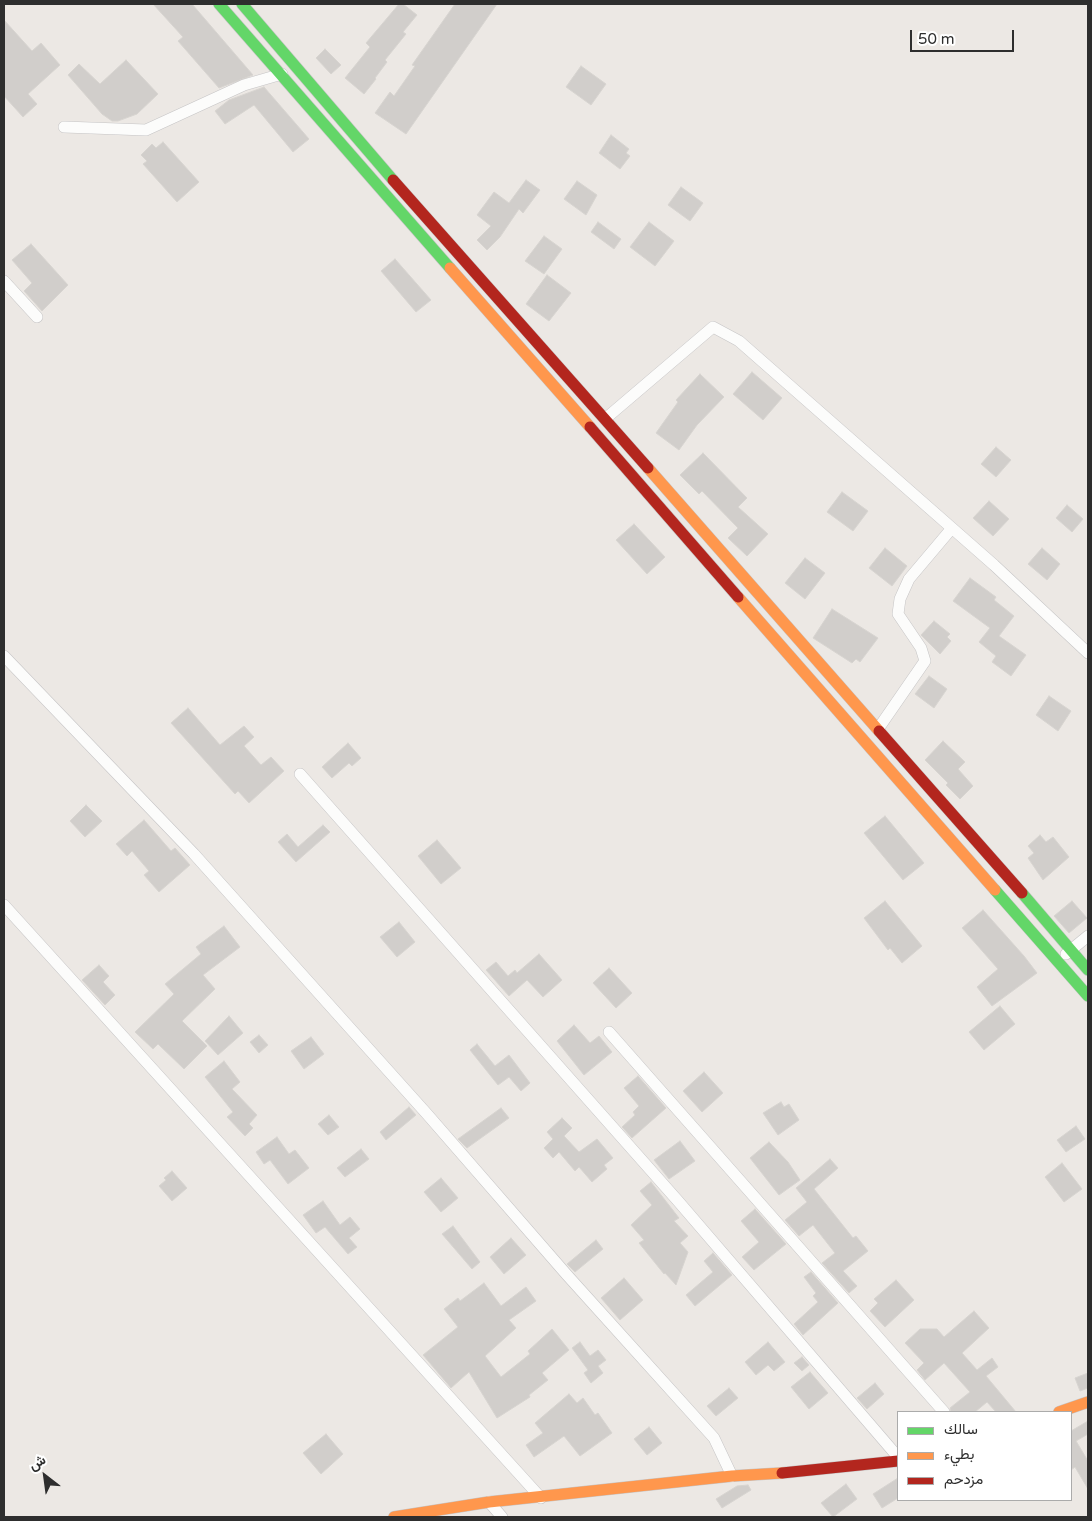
<!DOCTYPE html>
<meta charset="utf-8">
<style>
body{margin:0}
#map{position:relative;width:1092px;height:1521px;overflow:hidden;background:#ece8e4;font-family:"Varela Round",Vazirmatn,sans-serif}
canvas{display:block}
.frame{position:absolute;inset:0;border:5px solid #2e2e2e;pointer-events:none}
.legend{position:absolute;left:897px;top:1411px;width:175px;height:90px;box-sizing:border-box;background:#fff;border:1px solid #ababab;margin:0;padding:6px 9px;list-style:none;font-size:15px;color:#2e2e2e}
.legend li{display:flex;align-items:center;gap:10px;height:25px}
.legend b{width:25px;border:1px solid #ababab}
.north{position:absolute;left:20px;top:1451px;width:50px;height:50px;-webkit-text-stroke:4px #fff;paint-order:stroke;rotate:330deg;font-size:14px;font-weight:700;line-height:20px;text-align:center;color:#2e2e2e}
.north::after{content:'';display:block;margin:auto;width:18px;height:22px;background:#2e2e2e;clip-path:polygon(50% 0,100% 100%,50% 72%,0 100%)}
.scale{position:absolute;left:910px;top:30px;width:104px;height:22px;box-sizing:border-box;border:2px solid #2e2e2e;border-top:0;padding-left:6px;font-size:15px;line-height:18px;white-space:nowrap;color:#2e2e2e;-webkit-text-stroke:4px #fff;paint-order:stroke}
</style>
<div id="map">
<canvas width="1092" height="1521"></canvas>
<div class="frame"></div>
<ul class="legend">
<li><b style="height:6px;background:#63d668"></b>سالك</li>
<li><b style="height:6px;background:#ff974d"></b>بطيء</li>
<li><b style="height:6px;background:#b3261e"></b>مزدحم</li>
</ul>
<div class="north">ش</div>
<div class="scale">50 m</div>
</div>
<script>
const context = document.querySelector('canvas').getContext('2d');
context.lineJoin = 'round';
function fillPath(path, color) {
  context.fillStyle = color;
  context.fill(path, 'evenodd');
}
function toPath(rows) {
  const path = new Path2D();
  for (const r of rows) {
    path.moveTo(r[0], r[1]);
    for (let i = 2; i < r.length; i += 2) path.lineTo(r[i], r[i + 1]);
  }
  return path;
}
function strokePath(path, color, width, dash) {
  context.strokeStyle = color;
  context.lineWidth = width;
  context.lineCap = dash ? 'butt' : 'round';
  context.setLineDash(dash || []);
  context.stroke(path);
}
const building = toPath([
 [153,4,192,4,253,75,219,88,178,41,183,37,153,4],
 [399,4,403,4,417,15,403,32,406,34,385,60,387,62,375,78,376,79,364,94,345,78,370,47,366,43,399,4],
 [455,4,497,4,406,134,375,113,390,92,394,96,415,66,412,65,455,4],
 [4,20,32,51,41,43,60,65,28,94,37,104,23,117,4,96,4,20],
 [325,49,341,65,331,74,316,58,325,49],
 [126,60,158,94,137,114,118,121,112,121,102,114,68,75,79,64,100,84,126,60],
 [581,66,606,84,591,105,566,87,581,66],
 [264,87,309,139,293,152,254,105,225,124,215,111,229,100,264,87],
 [611,135,629,149,626,153,630,156,620,169,599,153,611,135],
 [163,142,199,182,177,202,143,164,147,161,141,155,152,144,156,148,163,142],
 [526,180,540,190,523,213,519,209,500,237,487,250,477,240,491,226,477,215,494,192,509,203,526,180],
 [577,181,597,195,586,215,564,199,577,181],
 [681,187,703,203,690,221,668,205,681,187],
 [598,222,621,239,614,249,591,232,598,222],
 [649,222,674,241,655,266,630,247,649,222],
 [544,236,562,249,544,274,525,261,544,236],
 [31,244,68,285,42,311,24,291,32,283,12,260,31,244],
 [395,259,431,300,416,312,381,271,395,259],
 [547,275,571,293,549,321,526,304,547,275],
 [752,372,782,398,763,420,733,394,752,372],
 [700,374,724,397,697,425,679,450,656,433,678,402,676,400,700,374],
 [996,447,1011,460,996,477,981,464,996,447],
 [703,453,747,498,738,507,768,534,747,556,728,538,738,528,702,491,699,494,680,475,703,453],
 [842,492,868,511,853,531,827,512,842,492],
 [989,501,1009,519,993,536,973,518,989,501],
 [1067,505,1083,519,1072,532,1056,518,1067,505],
 [634,524,665,557,647,574,616,540,634,524],
 [885,548,907,566,892,586,869,568,885,548],
 [1042,548,1060,564,1047,580,1028,564,1042,548],
 [805,558,825,573,805,599,785,583,805,558],
 [970,578,996,597,994,600,1014,616,999,636,1026,655,1011,676,992,662,996,656,979,642,990,628,953,601,970,578],
 [832,609,878,638,860,662,856,659,852,663,813,638,832,609],
 [934,621,950,634,947,637,951,641,940,654,921,635,934,621],
 [929,676,947,689,934,708,915,694,929,676],
 [1049,696,1071,711,1058,731,1036,715,1049,696],
 [188,708,220,745,244,726,254,737,244,746,261,765,271,757,284,771,249,803,238,791,235,794,171,723,188,708],
 [943,741,965,762,958,769,973,786,960,799,946,785,948,783,925,760,943,741],
 [348,743,361,758,352,766,349,763,332,778,322,767,348,743],
 [86,805,102,821,85,837,70,821,86,805],
 [885,816,924,863,903,880,864,833,885,816],
 [144,820,171,851,175,848,190,865,159,892,144,875,149,871,132,851,127,856,116,844,144,820],
 [323,825,330,832,296,862,278,842,287,834,298,847,323,825],
 [1040,835,1046,842,1053,837,1069,857,1043,880,1028,858,1034,853,1028,846,1040,835],
 [437,840,461,868,441,884,418,856,437,840],
 [885,901,922,946,902,963,890,948,888,950,864,918,885,901],
 [1072,901,1087,918,1069,933,1054,916,1072,901],
 [983,910,1024,956,1037,973,992,1006,977,987,998,969,962,928,983,910],
 [399,922,415,942,397,957,380,937,399,922],
 [224,926,240,947,203,975,215,989,182,1021,207,1046,184,1069,158,1044,153,1049,135,1032,174,994,165,984,201,954,196,947,224,926],
 [539,954,562,980,543,997,527,980,509,996,486,970,496,962,508,976,515,970,517,973,539,954],
 [99,965,109,976,103,982,115,995,105,1005,82,980,99,965],
 [609,968,632,993,616,1008,593,983,609,968],
 [1000,1006,1015,1024,984,1050,969,1032,1000,1006],
 [229,1016,243,1033,218,1055,205,1041,229,1016],
 [574,1025,590,1043,599,1036,612,1052,584,1075,557,1041,574,1025],
 [259,1035,268,1045,259,1053,250,1042,259,1035],
 [311,1037,324,1054,304,1069,291,1051,311,1037],
 [477,1044,495,1066,509,1055,530,1083,521,1091,509,1077,498,1085,470,1050,477,1044],
 [224,1061,240,1082,232,1089,257,1115,249,1124,253,1128,245,1136,227,1117,233,1112,205,1077,224,1061],
 [704,1072,723,1093,702,1112,683,1091,704,1072],
 [638,1076,666,1108,632,1138,622,1127,635,1115,633,1112,639,1106,624,1088,638,1076],
 [781,1102,784,1107,789,1104,799,1120,778,1135,763,1113,781,1102],
 [409,1107,416,1115,386,1140,380,1132,409,1107],
 [501,1108,509,1118,467,1148,458,1139,501,1108],
 [329,1115,339,1127,328,1135,318,1124,329,1115],
 [562,1118,572,1128,564,1136,579,1152,597,1139,613,1158,604,1165,607,1169,592,1182,579,1167,575,1171,559,1152,553,1158,544,1148,553,1139,547,1132,562,1118],
 [1076,1126,1085,1139,1066,1152,1057,1140,1076,1126],
 [277,1137,289,1154,295,1150,309,1168,288,1184,270,1160,264,1164,256,1152,277,1137],
 [680,1141,695,1161,669,1179,654,1160,680,1141],
 [769,1142,788,1162,800,1180,779,1195,750,1158,769,1142],
 [361,1149,369,1159,345,1177,337,1168,361,1149],
 [830,1159,838,1168,814,1189,853,1238,856,1236,868,1251,843,1271,857,1286,849,1293,822,1263,835,1253,813,1225,799,1236,785,1220,807,1202,796,1188,830,1159],
 [1062,1163,1082,1189,1064,1202,1045,1177,1062,1163],
 [172,1171,187,1188,172,1201,159,1186,166,1180,164,1178,172,1171],
 [441,1178,458,1198,441,1212,424,1192,441,1178],
 [651,1182,679,1218,674,1221,688,1236,680,1243,688,1252,676,1285,665,1273,664,1274,639,1243,644,1240,631,1225,652,1205,640,1191,651,1182],
 [323,1201,340,1225,350,1217,360,1229,349,1238,357,1247,348,1254,325,1227,316,1233,303,1215,323,1201],
 [755,1209,786,1244,754,1270,742,1257,759,1242,741,1221,755,1209],
 [453,1226,480,1262,472,1269,442,1234,453,1226],
 [511,1238,526,1255,504,1274,490,1257,511,1238],
 [596,1240,603,1249,575,1272,567,1264,596,1240],
 [713,1253,732,1275,695,1306,686,1295,713,1272,704,1261,713,1253],
 [811,1272,838,1303,803,1335,794,1324,818,1302,813,1296,816,1293,804,1277,811,1272],
 [624,1278,643,1300,620,1320,601,1298,624,1278],
 [896,1280,914,1300,885,1327,870,1311,878,1303,874,1299,896,1280],
 [484,1283,501,1306,526,1287,536,1301,509,1320,516,1328,485,1356,501,1377,530,1354,528,1351,552,1329,569,1350,542,1373,548,1380,529,1395,530,1397,497,1418,469,1372,451,1388,423,1355,458,1327,444,1309,458,1298,460,1301,484,1283],
 [974,1311,989,1328,962,1353,977,1370,992,1358,998,1367,986,1376,1016,1412,996,1412,987,1402,975,1412,951,1412,950,1408,970,1392,944,1363,925,1380,917,1370,924,1363,905,1343,920,1329,937,1329,944,1337,974,1311],
 [580,1342,590,1356,598,1350,606,1360,598,1366,603,1373,591,1383,584,1373,588,1370,572,1348,580,1342],
 [768,1342,785,1362,774,1371,768,1365,756,1375,745,1362,768,1342],
 [802,1357,809,1365,802,1371,794,1363,802,1357],
 [810,1372,828,1393,809,1409,791,1387,810,1372],
 [1088,1373,1088,1388,1080,1391,1075,1378,1088,1373],
 [875,1383,884,1394,867,1409,857,1398,875,1383],
 [729,1388,738,1398,716,1416,707,1406,729,1388],
 [569,1394,577,1403,583,1398,595,1415,598,1413,612,1433,580,1456,564,1436,534,1457,526,1445,543,1433,535,1423,569,1394],
 [1088,1421,1088,1434,1076,1441,1088,1461,1088,1489,1075,1467,1071,1470,1071,1431,1088,1421],
 [649,1427,662,1443,647,1455,634,1439,649,1427],
 [326,1434,343,1454,321,1474,303,1453,326,1434],
 [898,1478,898,1498,882,1508,873,1494,898,1478],
 [846,1484,857,1499,833,1517,821,1503,846,1484],
 [748,1485,751,1490,722,1508,716,1499,737,1486,748,1485]
]);
fillPath(building, '#d1cecb');
strokePath(building, '#d7d4d0', 1);
const street = toPath([
 [64,127,146,130,244,85,282,74],
 [4,281,37,317],
 [605,419,713,327,739,341,994,565,1088,653],
 [4,656,194,854,427,1114,567,1275,714,1438,732,1476],
 [878,729,925,661,921,648,898,614,900,599,909,579,952,528],
 [300,774,678,1201,898,1457],
 [4,905,541,1498],
 [1066,954,1088,936],
 [609,1032,944,1412],
 [489,1502,502,1517]
]);
const fast = toPath([
 [219,4,450,268],
 [242,4,393,180],
 [995,890,1088,996],
 [1022,893,1088,970]
]);
const slow = toPath([
 [450,268,590,427],
 [648,468,879,731],
 [738,597,995,890],
 [1059,1412,1088,1402],
 [394,1517,489,1502,732,1476,782,1473]
]);
const jam = toPath([
 [393,180,648,468],
 [590,427,738,597],
 [879,731,1022,893],
 [782,1473,898,1461]
]);
strokePath(street, '#c5c4c5', 12);
strokePath(fast, '#c5c4c5', 12);
strokePath(slow, '#c5c4c5', 12);
strokePath(jam, '#c5c4c5', 12);
strokePath(street, '#fcfcfb', 11);
strokePath(fast, '#63d668', 11);
strokePath(slow, '#ff974d', 11);
strokePath(jam, '#b3261e', 11);
</script>
